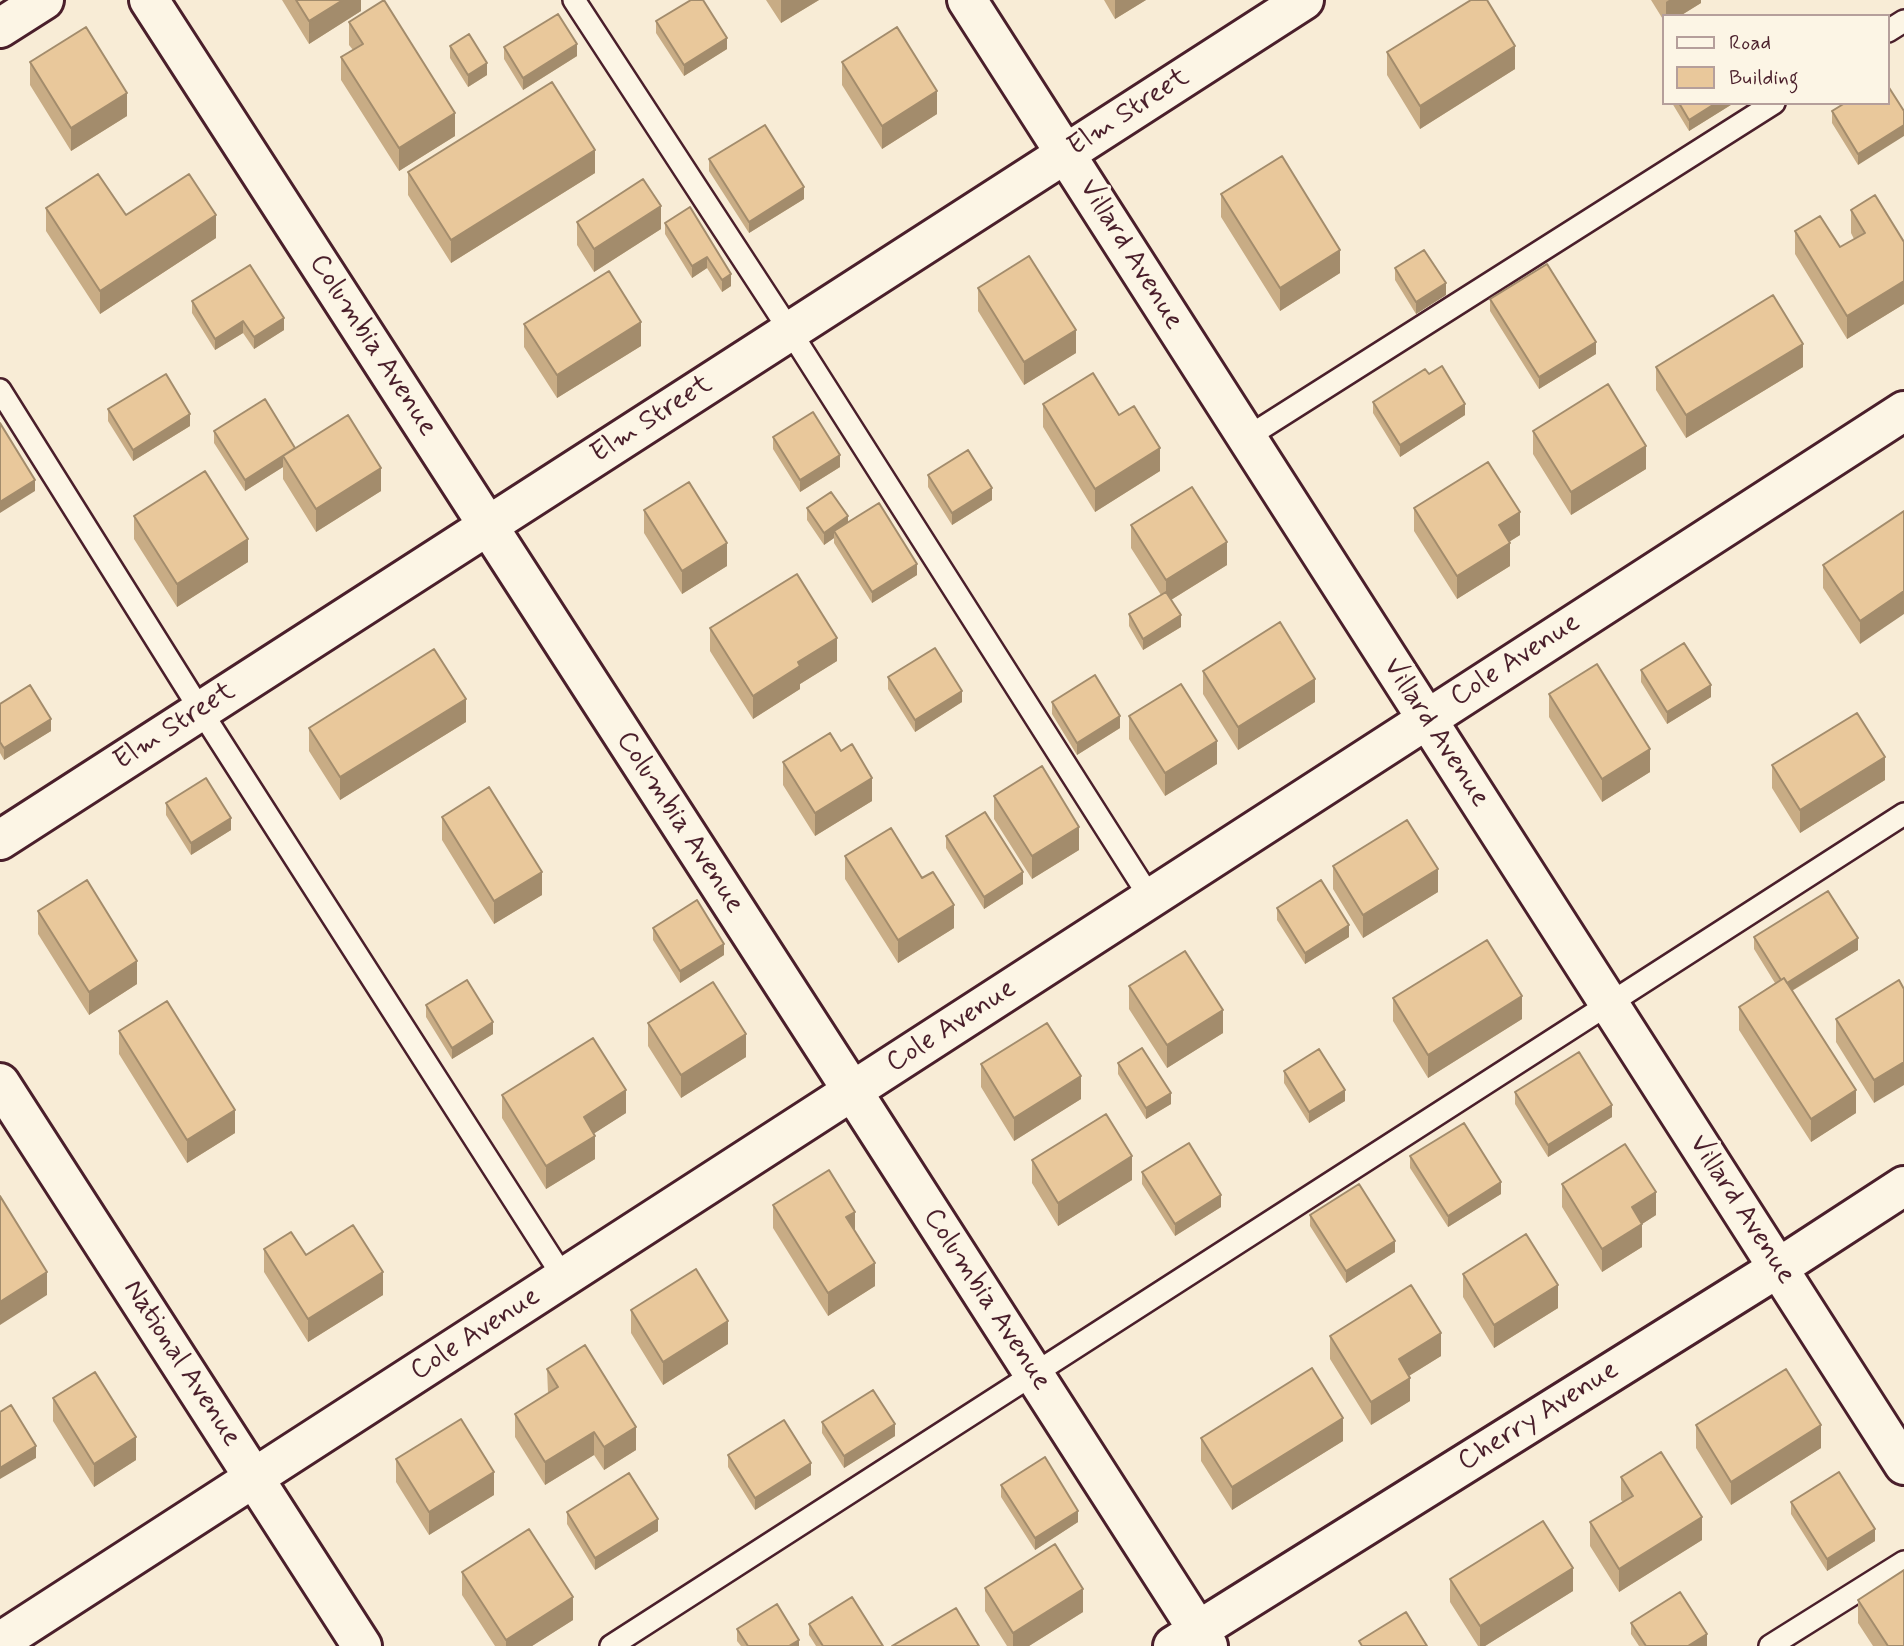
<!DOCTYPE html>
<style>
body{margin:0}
#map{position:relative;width:1904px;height:1646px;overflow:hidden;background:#f8ecd6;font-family:Mynerve,sans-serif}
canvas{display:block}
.legend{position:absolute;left:1662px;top:14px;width:228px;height:91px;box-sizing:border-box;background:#fcf5e5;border:2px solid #b59f9b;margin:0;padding:9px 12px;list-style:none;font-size:21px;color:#4a1f2b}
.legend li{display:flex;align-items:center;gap:14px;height:35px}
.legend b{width:35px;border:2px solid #b59f9b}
</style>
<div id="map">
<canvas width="1904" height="1646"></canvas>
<ul class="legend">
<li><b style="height:9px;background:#fcf5e5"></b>Road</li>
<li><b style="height:19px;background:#e9c89b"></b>Building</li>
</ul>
</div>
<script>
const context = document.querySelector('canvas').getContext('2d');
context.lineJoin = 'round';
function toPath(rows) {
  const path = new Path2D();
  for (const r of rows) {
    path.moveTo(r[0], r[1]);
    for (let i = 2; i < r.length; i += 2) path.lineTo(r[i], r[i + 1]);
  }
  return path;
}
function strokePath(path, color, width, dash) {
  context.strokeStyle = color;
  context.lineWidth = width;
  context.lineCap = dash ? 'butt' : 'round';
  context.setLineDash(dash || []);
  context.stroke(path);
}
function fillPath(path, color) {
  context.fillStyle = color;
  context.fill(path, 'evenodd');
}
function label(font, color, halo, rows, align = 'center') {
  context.font = font + ' Mynerve,sans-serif';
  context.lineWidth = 6;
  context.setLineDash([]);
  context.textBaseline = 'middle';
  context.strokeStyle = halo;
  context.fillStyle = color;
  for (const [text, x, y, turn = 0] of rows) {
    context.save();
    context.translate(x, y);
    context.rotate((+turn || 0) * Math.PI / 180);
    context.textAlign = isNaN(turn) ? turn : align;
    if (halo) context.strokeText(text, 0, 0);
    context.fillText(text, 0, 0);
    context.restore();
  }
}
const service = toPath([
 [574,0,790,331,1151,899],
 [1888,31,1904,21],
 [0,390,201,711,564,1278],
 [1246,438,1774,103],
 [611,1646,1904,814],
 [1770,1646,1904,1562]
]);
const minor = toPath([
 [149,0,853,1092,1208,1646],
 [0,28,44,0],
 [0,840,1304,0],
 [0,1083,362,1646],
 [0,1642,1904,411],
 [1173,1646,1778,1268,1904,1186]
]);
const tertiary = toPath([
 [967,0,1904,1465]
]);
strokePath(service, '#4a1f2b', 26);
strokePath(minor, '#4a1f2b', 44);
strokePath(tertiary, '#4a1f2b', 44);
strokePath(service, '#fcf5e5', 21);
strokePath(minor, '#fcf5e5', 38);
strokePath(tertiary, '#fcf5e5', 38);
fillPath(toPath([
 [282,0,361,0,361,11,309,44],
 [766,0,819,0,781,23],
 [1104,0,1146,0,1115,19],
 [1651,0,1701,0,1701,3,1680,16,1664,16,1664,21],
 [656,21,727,49,684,76,656,33],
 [349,22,455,136,399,171,341,80,341,57,353,50,349,45],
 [450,46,487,75,468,87,450,58],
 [504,47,577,56,523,90,504,59],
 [1387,52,1515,69,1420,129,1387,75],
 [30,62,127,116,71,151,30,85],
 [842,62,937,114,882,149,842,85],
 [1672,103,1734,103,1689,131],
 [1888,103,1858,165,1832,123,1832,111],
 [709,159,804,199,749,233,709,171],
 [408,172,595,173,451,263,408,195],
 [1221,194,1340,273,1280,311,1221,217],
 [690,207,731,286,722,292,707,268,692,278,665,234,665,223],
 [46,208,126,215,216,238,100,314,46,231],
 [1851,210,1904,242,1904,304,1847,339,1795,254,1795,231,1840,247,1854,239,1851,233],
 [577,222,661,229,594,272,577,245],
 [1395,268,1446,295,1416,314,1395,280],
 [978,288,1076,353,1024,385,978,311],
 [1490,299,1596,354,1539,389,1490,311],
 [192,301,284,330,254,349,243,333,215,350,192,313],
 [524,324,641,346,557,398,524,347],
 [1656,367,1803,367,1686,438,1656,390],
 [1429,374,1465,415,1400,457,1373,413,1373,402],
 [1043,404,1160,471,1095,512,1043,427],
 [108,409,190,426,133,461,108,421],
 [214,431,295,448,381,491,316,532,283,479,283,467,245,491,214,443],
 [1533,431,1646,469,1571,515,1533,454],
 [773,437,840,467,800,492,773,449],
 [928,475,992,500,952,525,928,487],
 [807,508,848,523,917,575,872,603,834,543,834,538,824,545,807,520],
 [1414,508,1520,535,1509,542,1510,566,1457,599,1414,531],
 [644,510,727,566,682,594,644,533],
 [1904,511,1860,644,1823,588,1823,565],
 [134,516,248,562,177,607,134,539],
 [1131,525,1227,565,1171,600,1181,627,1143,650,1129,626,1129,614,1161,595,1131,548],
 [710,628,837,661,800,684,800,689,753,719,710,651],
 [1641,670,1711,697,1667,724,1641,682],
 [1203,671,1315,702,1238,750,1203,694],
 [888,677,962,702,915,732,888,689],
 [1549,694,1650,772,1602,802,1549,717],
 [1052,702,1120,728,1077,755,1052,714],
 [0,704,51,731,4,760,0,753],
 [1129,716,1217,764,1165,796,1129,739],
 [466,722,340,800,309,751,309,728],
 [841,751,872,801,815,836,783,785,783,762],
 [1772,765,1885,780,1800,833,1772,788],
 [994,796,1079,850,1032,879,994,819],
 [166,803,231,830,191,855,166,815],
 [442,817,542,895,494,924,442,840],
 [946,836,1023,884,984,909,946,848],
 [845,856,954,928,898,963,845,879],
 [1333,866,1438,892,1363,938,1333,889],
 [1277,908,1349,937,1305,964,1277,920],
 [38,911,137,984,89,1015,38,934],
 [653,928,724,955,680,983,653,940],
 [1754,937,1858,950,1792,991,1856,1113,1811,1142,1739,1030,1739,1007,1775,983,1754,949],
 [1129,986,1223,1033,1167,1068,1129,1009],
 [1904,989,1874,1103,1836,1042,1836,1019],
 [1393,998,1522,1019,1428,1078,1393,1021],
 [426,1005,493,1034,452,1059,426,1017],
 [648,1023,746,1057,681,1098,648,1046],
 [119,1031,235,1133,187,1163,119,1054],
 [1118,1063,1171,1104,1146,1119,1118,1074],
 [981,1064,1081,1099,1014,1141,981,1087],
 [1284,1071,1345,1101,1309,1123,1284,1083],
 [1515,1092,1612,1117,1548,1157,1515,1104],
 [502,1095,626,1113,594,1133,595,1159,546,1189,502,1118],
 [1410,1156,1501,1194,1448,1227,1410,1168],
 [1032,1160,1132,1180,1058,1226,1032,1183],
 [1142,1172,1221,1207,1175,1236,1142,1184],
 [1562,1184,1656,1215,1642,1224,1642,1247,1602,1272,1562,1207],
 [773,1205,855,1231,875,1286,828,1316,773,1228],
 [1310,1215,1395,1252,1346,1283,1310,1226],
 [264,1249,306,1255,383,1295,308,1342,264,1272],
 [1463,1274,1558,1308,1494,1348,1463,1297],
 [631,1310,728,1344,663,1385,631,1333],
 [1330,1336,1441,1356,1409,1376,1410,1401,1371,1425,1330,1359],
 [547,1369,636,1450,604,1470,594,1455,545,1485,515,1437,515,1414,548,1393],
 [53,1398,136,1460,94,1487,53,1421],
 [822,1422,895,1436,844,1468,822,1433],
 [1696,1425,1821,1448,1731,1505,1696,1448],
 [1201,1438,1343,1441,1232,1510,1201,1461],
 [728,1455,811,1475,755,1510,728,1467],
 [396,1459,494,1495,429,1535,396,1482],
 [1621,1477,1702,1540,1619,1592,1590,1546,1590,1522,1623,1502,1621,1500],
 [1001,1485,1078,1522,1035,1550,1001,1497],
 [1791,1502,1875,1541,1827,1571,1791,1514],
 [567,1512,658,1531,595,1570,567,1524],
 [462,1572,573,1620,532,1646,495,1646,462,1595],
 [1450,1579,1573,1591,1485,1646,1478,1646,1450,1602],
 [985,1588,1083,1612,1029,1646,1007,1646,985,1611],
 [1858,1600,1904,1646,1873,1646,1858,1623],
 [1631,1623,1707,1646,1639,1646,1631,1634],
 [809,1624,883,1646,816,1646,809,1635],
 [737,1629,799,1646,741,1646,737,1641]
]), '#c8ac85');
fillPath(toPath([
 [343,0,361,0,361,11,309,44,309,21],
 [781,0,819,0,781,23],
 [1115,0,1146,0,1115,19],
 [1669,0,1701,0,1701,3,1680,16,1666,16,1666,2],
 [727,38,727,49,684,76,684,65],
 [577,44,577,56,523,90,523,78],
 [1515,46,1515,69,1420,129,1420,106],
 [487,63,487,75,468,87,468,75],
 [937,91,937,114,882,149,882,126],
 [127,93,127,116,71,151,71,128],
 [1716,103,1734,103,1689,131,1689,120],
 [455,113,455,136,399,171,399,148],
 [1904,125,1904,136,1858,165,1858,154],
 [595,150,595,173,451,263,451,240],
 [804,187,804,199,749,233,749,222],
 [661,206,661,229,594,272,594,249],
 [216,215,216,238,100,314,100,291],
 [1340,250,1340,273,1280,311,1280,288],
 [707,257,707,268,692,278,692,266],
 [731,274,731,286,722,292,722,280],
 [1904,281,1904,304,1847,339,1847,316],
 [1446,283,1446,295,1416,314,1416,302],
 [284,318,284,330,254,349,254,337],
 [243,321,243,333,215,350,215,339],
 [641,322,641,346,557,398,557,375],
 [1076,330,1076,353,1024,385,1024,362],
 [1596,342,1596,354,1539,389,1539,377],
 [1803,344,1803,367,1686,438,1686,415],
 [1465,404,1465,415,1400,457,1400,445],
 [190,414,190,426,133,461,133,450],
 [1646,446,1646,469,1571,515,1571,492],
 [1160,448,1160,471,1095,512,1095,489],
 [840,455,840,467,800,492,800,480],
 [283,456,283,467,245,491,245,480],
 [381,468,381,491,316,532,316,509],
 [35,480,35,491,0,513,0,502],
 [992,488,992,500,952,525,952,513],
 [1520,512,1520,535,1499,548,1499,525],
 [848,516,848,528,834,531,834,538,824,545,824,533],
 [248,539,248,562,177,607,177,584],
 [1227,542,1227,565,1166,603,1166,580],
 [727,543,727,566,682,594,682,571],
 [1510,543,1510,566,1457,599,1457,576],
 [917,564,917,575,872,603,872,592],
 [1904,591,1904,614,1860,644,1860,621],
 [1181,615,1181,627,1143,650,1143,639],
 [837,638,837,661,800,684,800,689,753,719,753,696,798,662],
 [1315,679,1315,702,1238,750,1238,727],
 [1711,685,1711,697,1667,724,1667,712],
 [962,691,962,702,915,732,915,720],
 [466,699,466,722,340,800,340,777],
 [1120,716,1120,728,1077,755,1077,743],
 [51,719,51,731,4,760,4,748],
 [1217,741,1217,764,1165,796,1165,773],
 [1650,749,1650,772,1602,802,1602,779],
 [1885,757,1885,780,1800,833,1800,810],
 [872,778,872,801,815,836,815,813],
 [231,818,231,830,191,855,191,843],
 [1079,827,1079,850,1032,879,1032,856],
 [1438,869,1438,892,1363,938,1363,915],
 [542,872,542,895,494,924,494,901],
 [1023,872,1023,884,984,909,984,897],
 [954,905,954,928,898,963,898,940],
 [1349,925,1349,937,1305,964,1305,953],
 [1858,938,1858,950,1783,996,1783,985],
 [724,944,724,955,680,983,680,971],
 [137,961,137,984,89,1015,89,992],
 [1522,996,1522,1019,1428,1078,1428,1055],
 [1223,1010,1223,1033,1167,1068,1167,1045],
 [493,1022,493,1034,452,1059,452,1048],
 [746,1034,746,1057,681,1098,681,1075],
 [1904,1062,1904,1085,1874,1103,1874,1080],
 [1081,1076,1081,1099,1014,1141,1014,1118],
 [626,1090,626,1113,584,1140,584,1117],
 [1345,1090,1345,1101,1309,1123,1309,1112],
 [1856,1090,1856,1113,1811,1142,1811,1119],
 [1171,1093,1171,1104,1146,1119,1146,1108],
 [1612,1105,1612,1117,1548,1157,1548,1145],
 [235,1110,235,1133,187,1163,187,1140],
 [595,1136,595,1159,546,1189,546,1166],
 [1132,1156,1132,1180,1058,1226,1058,1203],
 [1501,1182,1501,1194,1448,1227,1448,1216],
 [1656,1192,1656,1215,1642,1224,1642,1247,1602,1272,1602,1249,1632,1207],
 [1221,1195,1221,1207,1175,1236,1175,1224],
 [855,1212,855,1235,846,1217],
 [1395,1241,1395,1252,1346,1283,1346,1271],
 [875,1263,875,1286,828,1316,828,1293],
 [47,1272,47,1295,0,1325,0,1302],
 [383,1272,383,1295,308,1342,308,1319],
 [1558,1285,1558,1308,1494,1348,1494,1325],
 [728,1321,728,1344,663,1385,663,1362],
 [1441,1333,1441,1356,1399,1382,1399,1359],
 [1410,1378,1410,1401,1371,1425,1371,1402],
 [1343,1418,1343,1441,1232,1510,1232,1487],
 [895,1424,895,1436,844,1468,844,1456],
 [1821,1425,1821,1448,1731,1505,1731,1482],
 [636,1427,636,1450,604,1470,604,1447],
 [594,1432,594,1455,545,1485,545,1462],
 [136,1437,136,1460,94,1487,94,1464],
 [36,1446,36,1458,0,1479,0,1468],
 [811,1463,811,1475,755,1510,755,1498],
 [494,1472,494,1495,429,1535,429,1512],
 [1078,1511,1078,1522,1035,1550,1035,1538],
 [1702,1517,1702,1540,1619,1592,1619,1569],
 [658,1519,658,1531,595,1570,595,1558],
 [1875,1529,1875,1541,1827,1571,1827,1559],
 [1573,1568,1573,1591,1485,1646,1480,1646,1480,1626],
 [1083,1589,1083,1612,1029,1646,1013,1646,1013,1633],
 [573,1597,573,1620,532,1646,506,1646,506,1640],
 [1707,1634,1707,1646,1688,1646],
 [799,1640,799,1646,789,1646]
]), '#a38c6c');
const building = toPath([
 [296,0,343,0,309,21,296,0],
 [384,0,455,113,399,148,341,57,363,44,349,22,384,0],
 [691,0,703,0,727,38,684,65,656,21,691,0],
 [1471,0,1487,0,1515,46,1420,106,1387,52,1471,0],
 [558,14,577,44,523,78,504,47,558,14],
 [86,27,127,93,71,128,30,62,86,27],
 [897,27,937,91,882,126,842,62,897,27],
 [469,34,487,63,468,75,450,46,469,34],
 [552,82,595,150,451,240,408,172,552,82],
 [1888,86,1904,111,1904,125,1858,154,1832,111,1845,103,1888,103,1888,86],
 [1679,103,1716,103,1689,120,1679,103],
 [765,125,804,187,749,222,709,159,765,125],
 [1282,156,1340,250,1280,288,1221,194,1282,156],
 [98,174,126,215,189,174,216,215,100,291,46,208,98,174],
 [643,179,661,206,594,249,577,222,643,179],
 [1875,195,1904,242,1904,281,1847,316,1795,231,1820,216,1840,247,1865,233,1851,210,1875,195],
 [690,207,731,274,722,280,707,257,692,266,665,223,690,207],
 [1424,250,1446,283,1416,302,1395,268,1424,250],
 [1029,256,1076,330,1024,362,978,288,1029,256],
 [1547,264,1596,342,1539,377,1490,299,1547,264],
 [250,265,284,318,254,337,243,321,215,339,192,301,250,265],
 [609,271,641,322,557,375,524,324,609,271],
 [1773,295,1803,344,1686,415,1656,367,1773,295],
 [1442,366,1465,404,1400,445,1373,402,1425,369,1429,374,1442,366],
 [1093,373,1119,415,1134,406,1160,448,1095,489,1043,404,1093,373],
 [166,374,190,414,133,450,108,409,166,374],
 [1608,384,1646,446,1571,492,1533,431,1608,384],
 [265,399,295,448,245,480,214,431,265,399],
 [813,412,840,455,800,480,773,437,813,412],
 [348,415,381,468,316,509,283,456,348,415],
 [0,423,35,480,0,502,0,423],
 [968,450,992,488,952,513,928,475,968,450],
 [1488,462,1520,512,1499,525,1510,543,1457,576,1414,508,1488,462],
 [205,471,248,539,177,584,134,516,205,471],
 [689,482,727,543,682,571,644,510,689,482],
 [1192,487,1227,542,1166,580,1131,525,1192,487],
 [831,492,848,516,824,533,807,508,831,492],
 [879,503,917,564,872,592,834,531,879,503],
 [1904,511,1904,591,1860,621,1823,565,1904,511],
 [797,574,837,638,798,662,800,666,753,696,710,628,797,574],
 [1166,592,1181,615,1143,639,1129,614,1166,592],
 [1280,622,1315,679,1238,727,1203,671,1280,622],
 [1684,643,1711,685,1667,712,1641,670,1684,643],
 [935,648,962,691,915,720,888,677,935,648],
 [434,649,466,699,340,777,309,728,434,649],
 [1597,664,1650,749,1602,779,1549,694,1597,664],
 [1095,675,1120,716,1077,743,1052,702,1095,675],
 [1181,684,1217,741,1165,773,1129,716,1181,684],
 [30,685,51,719,4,748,0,742,0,704,30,685],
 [1857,713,1885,757,1800,810,1772,765,1857,713],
 [830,733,841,751,852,744,872,778,815,813,783,762,830,733],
 [1042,766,1079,827,1032,856,994,796,1042,766],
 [206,778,231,818,191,843,166,803,206,778],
 [489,787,542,872,494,901,442,817,489,787],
 [985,812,1023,872,984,897,946,836,985,812],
 [1407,820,1438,869,1363,915,1333,866,1407,820],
 [891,828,922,878,933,872,954,905,898,940,845,856,891,828],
 [87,880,137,961,89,992,38,911,87,880],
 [1321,880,1349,925,1305,953,1277,908,1321,880],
 [1828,891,1858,938,1787,983,1784,978,1781,980,1754,937,1828,891],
 [697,900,724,944,680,971,653,928,697,900],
 [1487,940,1522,996,1428,1055,1393,998,1487,940],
 [1185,951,1223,1010,1167,1045,1129,986,1185,951],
 [1784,978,1856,1090,1811,1119,1739,1007,1784,978],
 [467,980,493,1022,452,1048,426,1005,467,980],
 [1899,980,1904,989,1904,1062,1874,1080,1836,1019,1899,980],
 [713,982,746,1034,681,1075,648,1023,713,982],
 [167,1001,235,1110,187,1140,119,1031,167,1001],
 [1047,1023,1081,1076,1014,1118,981,1064,1047,1023],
 [593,1038,626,1090,584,1117,595,1136,546,1166,502,1095,593,1038],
 [1142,1048,1171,1093,1146,1108,1118,1063,1142,1048],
 [1319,1049,1345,1090,1309,1112,1284,1071,1319,1049],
 [1579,1052,1612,1105,1548,1145,1515,1092,1579,1052],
 [1106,1114,1132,1156,1058,1203,1032,1160,1106,1114],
 [1464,1123,1501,1182,1448,1216,1410,1156,1464,1123],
 [1189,1143,1221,1195,1175,1224,1142,1172,1189,1143],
 [1625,1144,1656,1192,1632,1207,1642,1224,1602,1249,1562,1184,1625,1144],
 [829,1170,855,1212,846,1217,875,1263,828,1293,773,1205,829,1170],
 [1359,1184,1395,1241,1346,1271,1310,1215,1359,1184],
 [0,1196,47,1272,0,1302,0,1196],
 [353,1225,383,1272,308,1319,264,1249,291,1232,306,1255,353,1225],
 [1526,1234,1558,1285,1494,1325,1463,1274,1526,1234],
 [696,1269,728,1321,663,1362,631,1310,696,1269],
 [1411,1285,1441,1333,1399,1359,1410,1378,1371,1402,1330,1336,1411,1285],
 [585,1345,636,1427,604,1447,594,1432,545,1462,515,1414,558,1387,547,1369,585,1345],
 [1312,1368,1343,1418,1232,1487,1201,1438,1312,1368],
 [1786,1369,1821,1425,1731,1482,1696,1425,1786,1369],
 [95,1372,136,1437,94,1464,53,1398,95,1372],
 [873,1390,895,1424,844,1456,822,1422,873,1390],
 [11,1405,36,1446,0,1468,0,1412,11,1405],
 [461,1419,494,1472,429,1512,396,1459,461,1419],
 [784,1420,811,1463,755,1498,728,1455,784,1420],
 [1661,1452,1702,1517,1619,1569,1590,1522,1633,1496,1621,1477,1661,1452],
 [1045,1457,1078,1511,1035,1538,1001,1485,1045,1457],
 [1839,1472,1875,1529,1827,1559,1791,1502,1839,1472],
 [629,1473,658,1519,595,1558,567,1512,629,1473],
 [1543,1521,1573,1568,1480,1626,1450,1579,1543,1521],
 [529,1529,573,1597,506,1640,462,1572,529,1529],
 [1055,1544,1083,1589,1013,1633,985,1588,1055,1544],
 [1904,1570,1904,1646,1888,1646,1858,1600,1904,1570],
 [1680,1592,1707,1634,1688,1646,1646,1646,1631,1623,1680,1592],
 [852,1597,883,1646,823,1646,809,1624,852,1597],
 [777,1604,799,1640,789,1646,748,1646,737,1629,777,1604],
 [956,1608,979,1646,892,1646,956,1608],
 [1406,1612,1427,1646,1362,1646,1359,1641,1406,1612]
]);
fillPath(building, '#e9c89b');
strokePath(building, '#a38c6c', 2);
label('28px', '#4a1f2b', '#fcf5e5', [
 ["Elm Street",1129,113,-33],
 ["Villard Avenue",1130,255,58],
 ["Columbia Avenue",372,346,57],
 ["Elm Street",652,420,-33],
 ["Cole Avenue",1516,661,-33],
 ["Elm Street",175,727,-33],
 ["Villard Avenue",1435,733,57],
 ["Columbia Avenue",679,823,57],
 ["Cole Avenue",952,1027,-33],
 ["Villard Avenue",1741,1210,57],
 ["Columbia Avenue",986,1300,57],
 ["Cole Avenue",476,1335,-33],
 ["National Avenue",181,1364,57],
 ["Cherry Avenue",1539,1417,-32]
]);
</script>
